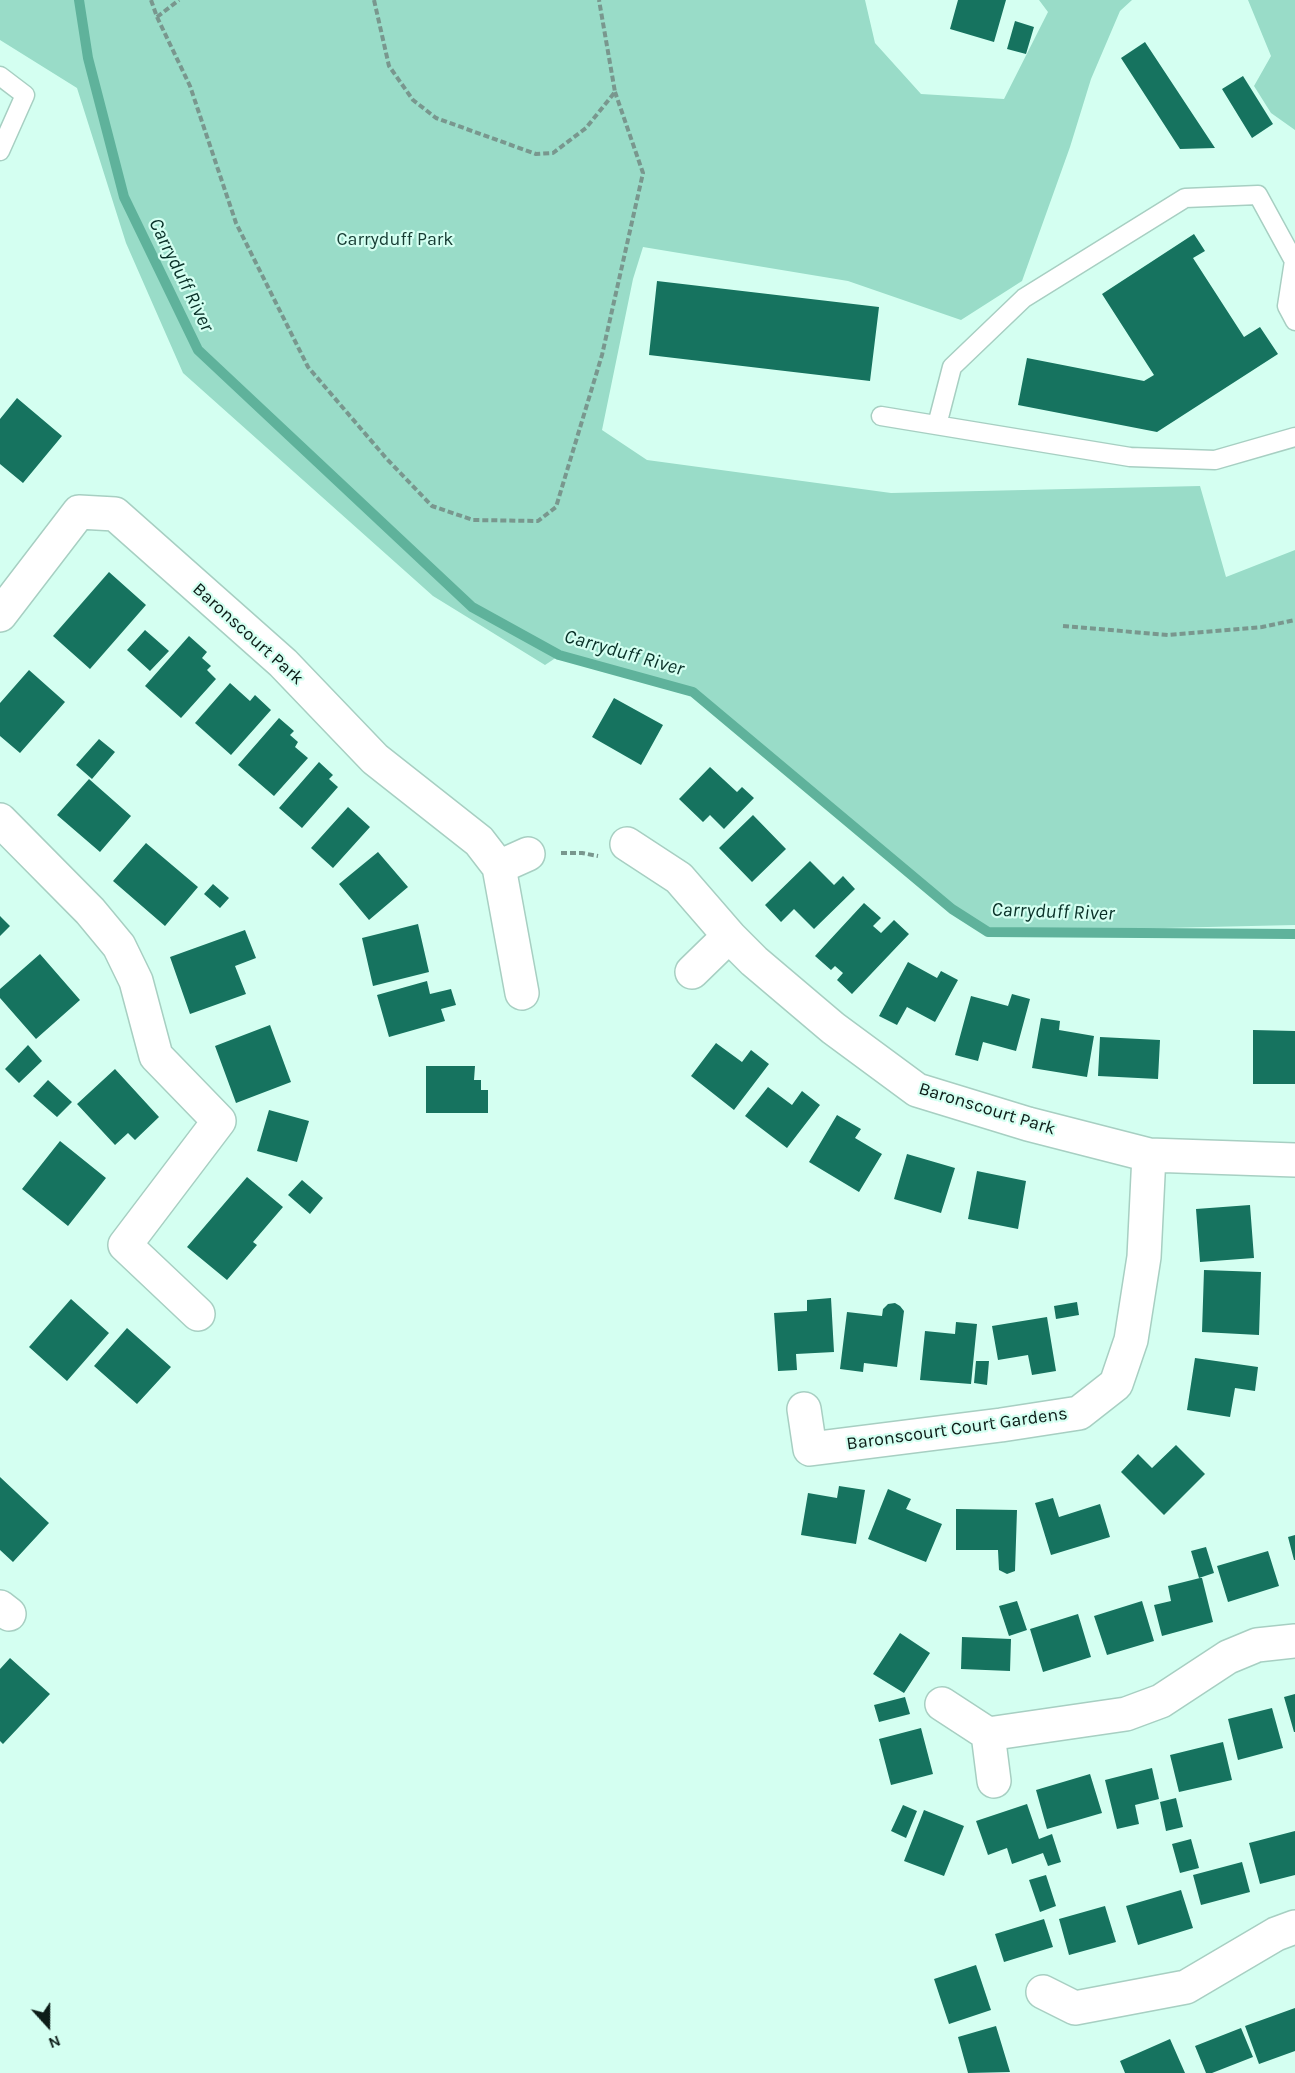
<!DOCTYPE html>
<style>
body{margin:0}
#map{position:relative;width:1295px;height:2073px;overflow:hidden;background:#d4fff1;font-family:Karla,sans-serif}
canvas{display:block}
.north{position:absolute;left:18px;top:1995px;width:60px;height:60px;-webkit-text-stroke:4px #d4fff1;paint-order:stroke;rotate:159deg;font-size:16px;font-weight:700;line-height:24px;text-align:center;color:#0d1d18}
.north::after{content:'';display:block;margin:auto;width:21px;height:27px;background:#0d1d18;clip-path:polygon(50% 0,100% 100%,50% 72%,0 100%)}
</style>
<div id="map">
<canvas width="1295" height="2073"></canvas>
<div class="north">N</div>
</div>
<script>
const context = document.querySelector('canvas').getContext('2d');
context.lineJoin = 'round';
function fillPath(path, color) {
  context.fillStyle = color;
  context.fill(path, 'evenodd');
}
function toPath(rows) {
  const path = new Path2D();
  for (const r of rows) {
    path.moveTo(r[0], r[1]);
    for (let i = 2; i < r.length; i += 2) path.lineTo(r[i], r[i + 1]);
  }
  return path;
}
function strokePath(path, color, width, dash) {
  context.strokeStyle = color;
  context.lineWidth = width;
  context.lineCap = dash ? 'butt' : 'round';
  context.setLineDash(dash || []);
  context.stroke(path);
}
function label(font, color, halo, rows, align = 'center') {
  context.font = font + ' Karla,sans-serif';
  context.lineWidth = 4.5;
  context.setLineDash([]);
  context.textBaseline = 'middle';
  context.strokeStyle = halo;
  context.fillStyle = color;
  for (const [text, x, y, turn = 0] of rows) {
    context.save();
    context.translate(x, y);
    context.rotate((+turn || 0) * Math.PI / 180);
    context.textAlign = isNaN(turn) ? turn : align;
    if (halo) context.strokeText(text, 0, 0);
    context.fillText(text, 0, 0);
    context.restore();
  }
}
fillPath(toPath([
 [0,0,865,0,875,43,921,94,1004,99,1048,12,1039,0,1132,0,1120,11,1091,79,1070,147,1022,281,961,320,848,281,643,247,633,279,602,430,647,460,891,493,1200,486,1226,577,1295,550,1295,925,988,932,952,909,693,692,560,655,545,665,433,596,183,373,126,243,77,88,0,40],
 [1248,0,1295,0,1295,130,1271,113,1254,86,1271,56]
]), '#99dcc8');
strokePath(toPath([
 [79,0,88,58,124,197,198,350,472,607,559,655,693,692,952,909,988,932,1295,934]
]), '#5fb29b', 10);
fillPath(toPath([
 [958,0,1006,0,994,42,950,29],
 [1015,21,1034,27,1026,54,1007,49],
 [1145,42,1215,148,1180,149,1121,58],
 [1243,76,1273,124,1252,138,1222,89],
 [1194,234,1205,251,1193,258,1244,337,1260,327,1278,354,1157,432,1018,405,1027,358,1144,381,1154,375,1102,294],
 [657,281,879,307,870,381,649,355],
 [17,398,62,436,23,483,0,464,0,419],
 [109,572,146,605,90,669,53,636],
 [145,630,169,651,150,671,127,650],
 [189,636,207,652,202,658,211,666,207,670,216,679,181,718,145,686],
 [29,670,65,702,20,753,0,736,0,703],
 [230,683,250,701,255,695,271,710,231,755,195,723],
 [614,698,663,725,641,765,592,737],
 [279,718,294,731,290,735,298,742,295,747,308,758,274,796,238,765],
 [99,739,115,752,92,779,76,765],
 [319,762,333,775,329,779,338,787,302,828,279,808],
 [710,767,737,792,742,787,754,798,724,829,710,815,703,822,679,799],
 [89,779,131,816,100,852,57,815],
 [348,807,370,827,333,868,311,848],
 [753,815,786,849,752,882,719,848],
 [146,843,198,887,165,926,113,881],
 [378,852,408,887,369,920,339,884],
 [810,861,834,885,843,876,855,889,814,929,794,909,781,922,765,905],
 [213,884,229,898,220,908,204,894],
 [864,903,881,918,873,926,881,933,894,920,909,934,852,994,837,980,843,973,835,966,831,970,815,956],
 [0,916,10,926,0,936],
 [418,924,429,972,373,986,362,938],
 [245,930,256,958,235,966,246,994,190,1014,170,957],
 [40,954,80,1000,36,1039,0,998,0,989],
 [908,962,937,978,941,971,958,980,935,1022,907,1007,897,1025,879,1016],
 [427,981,430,994,451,989,456,1005,441,1009,445,1021,389,1037,377,995],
 [1012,994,1030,999,1016,1051,983,1042,978,1061,955,1055,971,996,1008,1006],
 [1041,1018,1060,1021,1059,1030,1094,1036,1087,1077,1032,1068],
 [270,1025,291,1082,236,1103,215,1046],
 [1253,1030,1295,1031,1295,1084,1253,1084],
 [1100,1037,1160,1040,1158,1079,1098,1076],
 [716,1043,742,1062,751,1050,769,1064,734,1110,691,1076],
 [28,1045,42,1061,19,1083,5,1069],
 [426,1066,475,1066,474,1080,481,1080,481,1090,488,1090,488,1113,426,1113],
 [115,1069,159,1117,135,1140,128,1133,115,1145,77,1104],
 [48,1080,72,1102,57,1117,33,1096],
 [768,1087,792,1105,802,1091,820,1105,787,1148,745,1116],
 [269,1110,309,1121,297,1162,257,1151],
 [837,1115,861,1129,855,1138,882,1154,859,1192,809,1162],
 [60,1141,106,1178,68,1226,22,1189],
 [907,1154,955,1168,941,1213,894,1199],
 [977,1171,1026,1181,1018,1229,968,1219],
 [247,1177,283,1207,253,1242,257,1245,227,1280,187,1247],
 [302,1180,323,1198,310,1214,288,1195],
 [1250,1205,1254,1258,1200,1262,1196,1209],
 [1204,1270,1261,1272,1259,1335,1202,1332],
 [831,1298,834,1352,796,1354,797,1370,778,1371,774,1313,807,1311,807,1300],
 [71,1299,109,1333,67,1381,29,1347],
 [1077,1302,1079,1315,1056,1319,1054,1306],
 [895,1303,900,1306,904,1311,897,1367,864,1363,863,1372,840,1369,847,1312,882,1316,883,1309,888,1304],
 [1047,1317,1056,1371,1032,1375,1028,1355,998,1360,992,1326],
 [956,1322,977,1324,971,1384,920,1380,925,1331,955,1334],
 [127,1328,171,1367,137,1404,94,1366],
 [1195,1358,1258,1367,1255,1391,1235,1388,1230,1417,1187,1410],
 [976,1361,989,1361,987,1385,974,1383],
 [1176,1445,1205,1474,1164,1515,1121,1472,1138,1454,1152,1468],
 [0,1477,49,1523,13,1562,0,1550],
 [839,1486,865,1490,856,1544,801,1535,808,1493,837,1498],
 [888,1489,911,1499,906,1509,942,1524,926,1562,868,1539],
 [1053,1498,1059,1517,1100,1504,1110,1537,1051,1555,1035,1503],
 [956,1509,1017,1510,1015,1571,1007,1574,999,1570,998,1550,956,1550],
 [1295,1535,1295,1560,1294,1560,1288,1537],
 [1206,1547,1214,1573,1199,1578,1191,1551],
 [1268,1551,1279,1586,1228,1602,1217,1566],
 [1200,1578,1202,1578,1213,1622,1162,1636,1154,1605,1171,1601,1168,1586],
 [1017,1601,1027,1630,1009,1636,999,1606],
 [1142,1601,1154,1641,1107,1655,1094,1616],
 [1078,1614,1091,1657,1043,1672,1030,1629],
 [900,1633,930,1653,904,1693,873,1674],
 [962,1637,1011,1639,1010,1671,961,1669],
 [10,1658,50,1694,3,1744,0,1741,0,1669],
 [1295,1694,1295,1732,1294,1732,1284,1697],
 [905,1697,910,1714,879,1722,874,1705],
 [1272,1708,1283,1748,1238,1760,1228,1719],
 [921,1728,933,1774,891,1785,879,1739],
 [1223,1742,1232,1780,1179,1792,1170,1755],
 [1152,1768,1159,1799,1135,1805,1139,1824,1117,1829,1105,1780],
 [1090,1774,1102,1813,1047,1829,1036,1790],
 [1176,1798,1183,1827,1166,1831,1160,1802],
 [1027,1804,1039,1839,1052,1834,1061,1862,1048,1866,1043,1853,1012,1864,1007,1848,988,1855,976,1821],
 [903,1805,917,1811,906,1838,891,1831],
 [924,1810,964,1826,944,1876,904,1861],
 [1295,1831,1295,1875,1260,1884,1249,1843],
 [1191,1839,1199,1868,1180,1873,1172,1844],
 [1242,1862,1250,1892,1201,1905,1193,1875],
 [1046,1875,1056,1906,1040,1912,1029,1880],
 [1181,1890,1193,1928,1138,1945,1126,1906],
 [1105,1906,1116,1942,1069,1955,1059,1919],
 [1044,1919,1053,1947,1004,1962,995,1934],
 [976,1965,991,2010,949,2024,934,1979],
 [1295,2008,1295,2051,1259,2064,1245,2026],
 [996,2026,1010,2072,968,2073,958,2037],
 [1241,2028,1253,2057,1212,2073,1206,2073,1195,2046],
 [1170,2039,1185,2073,1125,2073,1120,2061]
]), '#16735f');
const lane = toPath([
 [0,76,25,95,0,151],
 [881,416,1130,457,1215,460,1295,437],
 [937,425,952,367,1024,298,1185,198,1258,195,1294,261,1287,306,1295,321]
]);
const street = toPath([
 [0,615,79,512,115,514,283,663,375,759,479,841,499,867,522,993],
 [0,820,90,911,119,946,136,981,156,1056,219,1121,125,1245,198,1314],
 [627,844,679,878,731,938,754,961,833,1028,917,1090,1028,1124,1149,1155,1295,1160],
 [499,867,528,854],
 [692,972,729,936],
 [804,1409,810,1449,1001,1425,1079,1413,1116,1384,1131,1340,1144,1257,1149,1155],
 [0,1607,9,1614],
 [942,1704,988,1734,994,1781],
 [988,1734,1126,1714,1161,1701,1228,1657,1257,1645,1295,1641],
 [1043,1992,1075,2008,1186,1987,1276,1934,1295,1927]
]);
strokePath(lane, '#a7cfc2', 21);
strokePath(street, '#a7cfc2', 36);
strokePath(toPath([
 [151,0,157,17,190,86,236,223,308,367,386,458,432,506,473,520,538,521,556,507,602,355,643,173,615,92],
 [374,0,389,66,413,100,436,118,536,154,553,153,586,128,615,92,599,0],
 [157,17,179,0],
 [1063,626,1168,635,1262,627,1295,620],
 [561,853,582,853,598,856]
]), '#79978e', 4, [6, 3]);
strokePath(lane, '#fff', 18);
strokePath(street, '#fff', 33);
label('18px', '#153b32', '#d4fff1', [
 ["Carryduff Park",395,240]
]);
label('18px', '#0d1d18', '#d4fff1', [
 ["Baronscourt Park",248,634,42],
 ["Baronscourt Park",987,1109,17],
 ["Baronscourt Court Gardens",957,1429,-8]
]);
label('italic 20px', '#083027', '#d4fff1', [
 ["Carryduff River",181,275,64],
 ["Carryduff River",624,653,16],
 ["Carryduff River",1053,912,2]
]);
</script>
